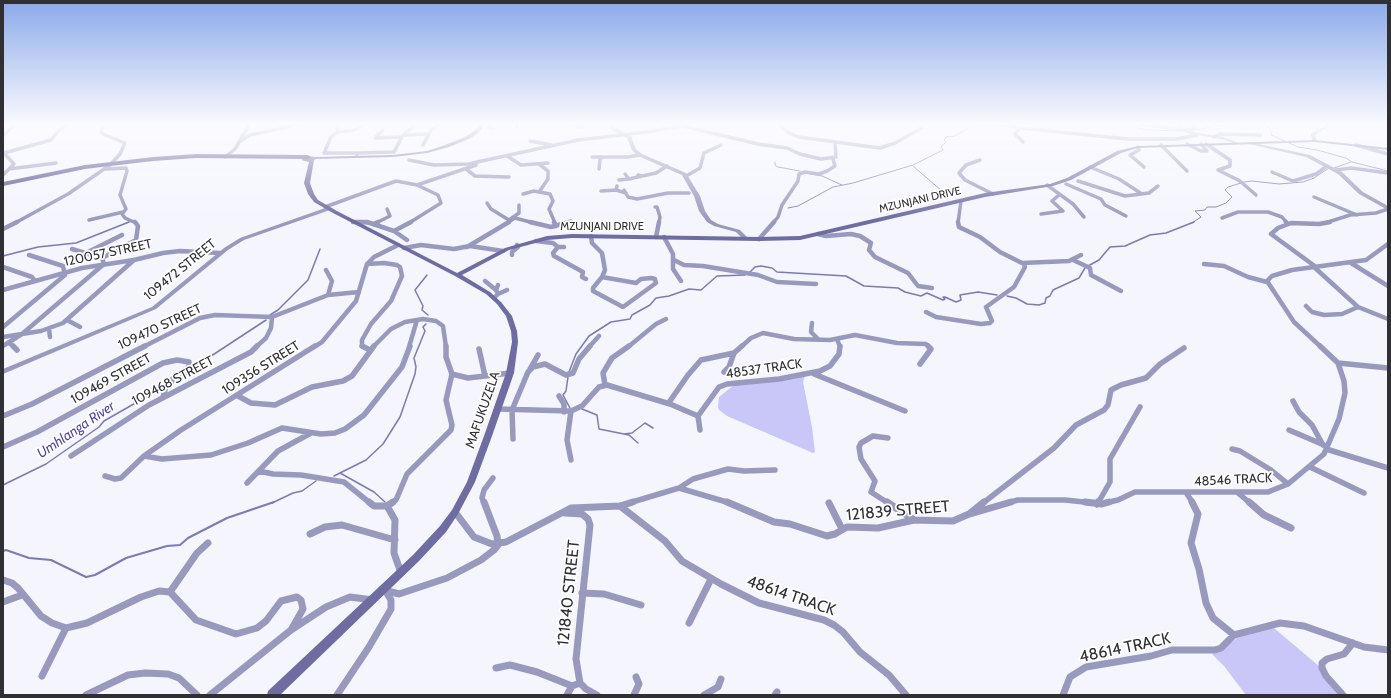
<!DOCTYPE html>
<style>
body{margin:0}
#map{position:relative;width:1391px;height:698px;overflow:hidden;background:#f5f5fe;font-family:Cabin,sans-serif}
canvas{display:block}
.frame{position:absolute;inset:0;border:4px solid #303034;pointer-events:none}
</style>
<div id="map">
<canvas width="1391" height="698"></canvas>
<div class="frame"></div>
</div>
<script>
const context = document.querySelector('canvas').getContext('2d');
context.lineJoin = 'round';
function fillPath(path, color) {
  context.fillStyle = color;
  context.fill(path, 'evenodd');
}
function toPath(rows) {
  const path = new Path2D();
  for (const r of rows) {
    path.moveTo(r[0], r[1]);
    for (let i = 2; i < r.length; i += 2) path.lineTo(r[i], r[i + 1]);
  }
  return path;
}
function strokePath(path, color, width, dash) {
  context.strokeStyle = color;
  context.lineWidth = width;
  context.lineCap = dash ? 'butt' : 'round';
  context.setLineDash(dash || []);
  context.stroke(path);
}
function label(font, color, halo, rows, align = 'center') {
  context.font = font + ' Cabin,sans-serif';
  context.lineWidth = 3.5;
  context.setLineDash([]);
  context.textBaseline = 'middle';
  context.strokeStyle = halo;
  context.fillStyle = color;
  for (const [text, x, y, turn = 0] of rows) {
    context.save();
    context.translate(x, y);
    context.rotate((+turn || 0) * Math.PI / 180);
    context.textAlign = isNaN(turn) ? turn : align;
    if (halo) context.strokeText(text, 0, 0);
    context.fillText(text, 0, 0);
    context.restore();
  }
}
fillPath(toPath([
 [805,376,803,382,812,427,815,452,813,453,727,416,719,410,718,407,719,397,734,385],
 [1274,628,1320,667,1340,695,1246,695,1224,666,1212,654,1222,650,1237,638]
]), '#c8c7f8');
strokePath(toPath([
 [1125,123,1134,124,1137,128,1147,130,1182,131],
 [1261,123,1271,129,1271,135,1298,147,1317,150,1346,158,1352,162,1388,171],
 [977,126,993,125],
 [1190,131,1235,123],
 [775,162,775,165,778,167,800,171],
 [913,166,942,191],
 [1334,168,1351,162],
 [810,174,822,176,842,185],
 [1244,182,1252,181,1279,184,1303,182,1314,178,1329,168],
 [788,208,798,206,833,187,853,183,913,165,943,150,941,147,946,142,944,140,946,137,955,136,974,125],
 [127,223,131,221],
 [1192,223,1201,217,1195,211,1205,210,1207,207,1216,207,1226,203,1232,197,1225,190,1228,187,1241,183]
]), '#7d7ab3', 1);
strokePath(toPath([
 [38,247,76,243,129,222],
 [3,256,38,247],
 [1088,266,1099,260,1110,247,1125,246,1150,235,1166,233,1194,222],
 [750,272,755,267,761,266,772,268,777,272,846,276,864,286,898,288,905,292,921,296,927,293,943,300,945,299,943,297,945,297,956,302,961,300,960,295,978,292,997,295],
 [427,275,415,290,423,306,422,310,428,315],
 [1007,296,1016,298,1027,304,1039,305,1045,303,1046,298,1050,296,1053,290,1079,278,1085,268],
 [270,315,278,310,308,280,320,249],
 [569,372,576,354,589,336,611,322,630,319,632,315,650,305,656,298,669,296,689,289,701,290,717,276,745,275],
 [568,377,566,391,563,395,570,408],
 [170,384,181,379,199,364,266,320],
 [582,409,597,415,599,429,629,435,638,443],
 [624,434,632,433,645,423,653,428],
 [340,473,374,492,385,502],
 [334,476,366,460,383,444,400,417,415,374,416,367,414,358,425,331,423,327,426,324],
 [3,485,46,464,99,427,104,421,160,389],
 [272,503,293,493,302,491,316,481]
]), '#7d7ab3', 1.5);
strokePath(toPath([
 [3,551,6,550,29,558,51,560,86,577,95,575,126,558,167,546,180,545,188,538,227,518,274,502]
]), '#7d7ab3', 2);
strokePath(toPath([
 [490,123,489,127,494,128],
 [574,123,578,127,583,127],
 [777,123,789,133,799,137,880,148,895,143,918,130,926,123],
 [977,123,993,123],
 [995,123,1022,128,1128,139,1177,139,1197,135],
 [1134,123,1184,130],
 [517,126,518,123],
 [683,126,758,144,787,148,800,154,821,159,836,157,835,143],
 [1020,128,1015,134,1023,142],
 [383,130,375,138,400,137],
 [1185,130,1195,128,1193,123],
 [337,132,338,123],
 [3,135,17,123],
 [403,135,417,123],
 [1214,137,1220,134,1261,135],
 [530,141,552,145],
 [239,142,250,135,304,123],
 [1187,144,1201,151,1207,151,1201,144],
 [1206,144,1230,160,1230,166,1218,170,1240,181,1256,195],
 [423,145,431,130,441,123],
 [1161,145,1187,171],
 [1356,145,1388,154],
 [1138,147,1139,150,1130,155,1144,167],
 [3,152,14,164,3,175],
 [4,153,51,140,59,130,67,125],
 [358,153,324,153,331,137,337,132,354,130,368,123],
 [357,155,358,153,394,152,403,135,428,134],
 [507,156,521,165,548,163],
 [225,157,235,149,249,125,248,123],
 [592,157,627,157,640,155],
 [409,160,434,165,468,164,578,140,654,131,693,123],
 [980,160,966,165,959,173,965,180,993,194],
 [539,164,548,171,548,179,539,192],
 [1090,167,1119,179,1142,194],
 [9,169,56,163],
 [106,169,126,168,127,171,120,195,126,209,122,214,125,218,136,223],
 [466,169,475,176,509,177],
 [599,169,600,159,603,157],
 [1336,170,1351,168,1388,173],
 [1272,172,1293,181,1316,174,1327,166],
 [625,174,629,179,642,176],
 [638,175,642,176,656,173,667,166],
 [686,176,700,168,704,153,721,145],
 [619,180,629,179],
 [1078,181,1125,196,1149,193,1158,186],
 [1066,184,1101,199,1105,205,1126,216],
 [1047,185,1073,204,1084,217],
 [617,186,616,190,626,193],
 [624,190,628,197,637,199,668,193,689,193],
 [601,191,617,190],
 [523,194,534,191,550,194,553,201,549,209,555,223],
 [1314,197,1357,215],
 [487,203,491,209,509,220,519,213,519,205],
 [325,207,396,181,417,185],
 [655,207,657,207,660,217,659,223],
 [1041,214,1063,211,1052,201,1059,195],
 [1222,218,1238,212,1268,212,1282,217,1287,223],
 [89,220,123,212],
 [353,222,369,223],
 [15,223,68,194,110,165,120,154,125,143,103,134,101,132,102,128],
 [376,223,390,216,387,209],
 [409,223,441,203,438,195,417,185,476,165],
 [507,223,515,218,534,223],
 [565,223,571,221],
 [773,223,778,217,782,205,798,181,799,174,805,172,819,174,827,171,835,166,833,159],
 [958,223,961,201],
 [1325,223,1350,215,1376,213,1388,209]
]), '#9999bd', 3.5);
strokePath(toPath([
 [353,222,367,222,394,231,411,222],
 [530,222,551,227,569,222],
 [554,222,556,226],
 [958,222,959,227,980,237,1000,252,1022,263,1069,261,1081,255],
 [1286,222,1288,224],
 [373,224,378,222],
 [3,229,17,222],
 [394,231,407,240],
 [818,234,826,236,851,234,860,236,871,243,869,250,875,257,908,273,918,286,932,288],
 [591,236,592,243,602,253,605,270,602,277],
 [656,237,659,222],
 [664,237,673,254,673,269,681,281],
 [759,239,774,222],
 [536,241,553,243,558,247,564,247],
 [467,247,509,222],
 [558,247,553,253,554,256,583,272,582,277,586,279],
 [404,248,421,245,454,249,470,246,503,251],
 [86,253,122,235],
 [512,255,512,252,518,247,517,245],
 [102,258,136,240,138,226,135,222],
 [674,260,684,265,703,266,758,275,777,282,816,284],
 [1073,260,1090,268,1091,275,1121,291],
 [1351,263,1388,286],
 [1204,264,1224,266,1248,277,1267,282],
 [3,267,32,277,35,281],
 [1314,267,1358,307,1388,319],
 [1316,267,1271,234,1278,228,1291,223,1319,224,1330,222],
 [326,270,332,281,328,295],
 [602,277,636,283,641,279,651,278,655,279,656,283,623,307,593,291,593,288,602,277],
 [485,281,496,290],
 [3,290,82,268,134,260,163,253,180,251,220,253],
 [498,294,507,290],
 [494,298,498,294,496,290,498,285],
 [1306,306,1312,312,1324,315,1342,314,1358,307],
 [926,312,936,317,981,324,990,323,992,321,986,307,1014,287,1025,267,1024,264],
 [67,320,80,327],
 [812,323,811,332,818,339],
 [3,327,65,275,63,266,29,255],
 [49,329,50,337],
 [3,337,41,331,63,323,134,260],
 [837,339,840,347],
 [9,343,14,347],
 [3,346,22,334,104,264,102,258,72,249],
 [143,347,200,318,215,315,272,317,328,295,359,292],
 [256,347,266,338,271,328,272,317],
 [314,347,322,342,356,301,367,264,374,257,398,245],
 [364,347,362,346,362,340,371,324,391,301,402,276,400,267,397,265,384,263,367,264],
 [373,347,391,329,405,322,423,319,436,321,443,326,446,347],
 [409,347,417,320],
 [589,347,599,336],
 [628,347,656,324,666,319],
 [741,347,751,338,763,333,794,339,830,340,855,335,897,343,926,344,929,347],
 [1321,347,1294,322,1267,281,1272,276,1292,270,1366,260,1388,244]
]), '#9999bd', 4.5);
strokePath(toPath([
 [13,346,17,350],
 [362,346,370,350],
 [446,346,446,357,452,374,468,378,510,373],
 [479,349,485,376],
 [1338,363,1388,368],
 [920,364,931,349,928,346],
 [530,369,538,355],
 [724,372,729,367,734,353],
 [814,374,905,411],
 [605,385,603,373,612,358,629,346],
 [238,396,251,403,275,405,312,387,343,381,352,376,374,346],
 [559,396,564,404,564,412],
 [1293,401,1299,412,1312,425,1323,445],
 [670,404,670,401,688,375,701,360,734,353,742,346],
 [497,409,571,411,582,406,599,387,607,385,670,404,698,416],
 [571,411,567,440,571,460],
 [3,416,32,404,145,346],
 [700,430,698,416,719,387,727,384,779,379,820,371,830,366,839,354,840,346],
 [1289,430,1324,445],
 [888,438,873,436,861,443,859,447,861,459,875,481,871,492,888,503],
 [513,439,512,410,528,372,533,367,545,364,566,375,573,373,579,359,590,346],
 [3,447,37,432,163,363,177,360,189,362,189,367,167,383,163,397],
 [1232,449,1240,451,1271,470,1288,484],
 [1326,449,1388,468],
 [71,456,149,405,251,352,257,346],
 [144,456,162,459,211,455,248,443,282,428,321,434,335,433,345,429,364,415,402,367,410,346],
 [1310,467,1364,493],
 [259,471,273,474,301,475,344,482,370,503],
 [105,476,115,479,121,478,144,456,181,430,315,346],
 [247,483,278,451,311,433],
 [679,488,693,479,728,469,744,471,775,470],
 [1238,493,1250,503],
 [1187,494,1193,503],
 [391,503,396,500,407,474,451,430,452,425,446,400,452,374],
 [484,503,482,498,484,490,493,478],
 [629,503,679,488,730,503],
 [983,503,1054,448,1076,425,1104,410,1108,405,1111,390,1121,385,1146,378,1160,364,1184,348],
 [1007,503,1018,500,1065,500,1094,503],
 [1098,503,1110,482,1110,459,1140,407],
 [1105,503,1118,500,1135,492,1268,492,1288,484,1324,454,1339,419,1345,393,1344,381,1338,363,1320,346]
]), '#9999bd', 5.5);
strokePath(toPath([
 [369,502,374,506,387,506,393,502],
 [727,502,774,522,790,524,827,536,835,534,847,527,878,528,914,520,953,521,969,514,984,502],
 [887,502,914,520],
 [1085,502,1102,504,1109,502],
 [1192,502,1198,514,1191,543,1199,569,1206,603,1213,618,1234,635],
 [1249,502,1264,515,1291,528],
 [829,503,842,529],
 [1097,504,1098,502],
 [387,506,395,520,394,553,401,573],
 [620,506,665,541,682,561,721,584,759,603,824,620,834,625,843,632,860,652,889,675,906,695],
 [455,512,474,537,492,544,506,542,571,508,620,506,633,502],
 [565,513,582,514,588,519,590,525,576,659,580,683,586,689,597,695],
 [970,514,1011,502],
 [310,534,325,527,342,525,395,540],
 [3,580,12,583,18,588,41,616,52,623,66,628,87,623,141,597,159,591,170,592,196,620,236,634,257,628,266,621,281,601,297,597,301,600,303,609,291,630],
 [384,590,399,594,447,578,481,560,494,550,498,545,497,536,484,502],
 [170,592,197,553,208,543],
 [582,593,604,594,641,605],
 [3,602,22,595],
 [689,623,711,579],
 [496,668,510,665,537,672,572,686,580,683],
 [42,676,66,628],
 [86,695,128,675,145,673,168,674,179,678,197,695],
 [210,695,291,630,326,607,350,597,373,600],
 [337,695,369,647,391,609,391,600,385,590],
 [567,695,572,686],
 [634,695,639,684,636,677],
 [704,695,718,687,721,679],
 [775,695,777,692],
 [1063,695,1070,677,1086,667,1151,656,1172,650,1215,650,1221,648,1234,635,1280,623,1304,626,1364,647,1388,650],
 [1343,695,1326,676,1322,668,1322,663,1327,659,1344,654,1353,643]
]), '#9999bd', 7);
fillPath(toPath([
 [608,123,612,123,614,127,631,136,636,149,642,154,686,173,700,196,705,211,711,220,718,224,740,230,748,238,748,240,744,240,736,232,714,226,707,222,699,211,694,196,682,175,638,156,632,150,627,138,610,129,608,123],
 [1174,123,1178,123,1186,129,1193,132,1223,137,1239,143,1237,144,1222,139,1190,134,1182,131,1174,123],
 [1329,123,1334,123,1315,135,1317,141,1313,142,1311,135,1311,134,1329,123],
 [1249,142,1310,155,1342,172,1363,192,1388,206,1388,210,1359,194,1338,174,1306,157,1249,144,1249,142],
 [328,207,330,208,330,210,244,240,228,250,156,309,3,374,3,369,152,307,224,248,240,238,328,207]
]), '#9999bd');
fillPath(toPath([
 [482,123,486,123,478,133,469,139,449,147,427,153,393,157,316,159,314,160,310,183,314,194,318,200,337,211,457,273,505,248,547,236,572,234,759,237,800,236,985,193,1050,184,1067,178,1117,151,1138,146,1315,140,1388,148,1388,150,1315,142,1138,148,1121,153,1071,180,1053,186,985,197,800,240,759,241,572,238,547,240,509,250,462,275,490,292,501,302,512,316,517,331,518,342,514,373,492,436,475,482,458,514,446,532,419,561,280,695,267,695,268,691,413,555,440,526,452,510,467,482,484,436,506,373,512,342,511,331,506,316,497,304,486,294,455,276,333,213,314,202,308,194,304,183,309,162,301,160,309,156,315,157,393,155,427,151,445,145,465,137,474,131,482,123]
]), '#6e6ca0');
fillPath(toPath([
 [196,154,308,155,311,157,308,159,196,158,153,161,85,169,3,186,3,182,85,165,153,157,196,154]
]), '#514b89');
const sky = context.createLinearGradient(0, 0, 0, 221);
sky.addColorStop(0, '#8aa9e9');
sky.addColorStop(0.56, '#fafaff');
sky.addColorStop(1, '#fafaff00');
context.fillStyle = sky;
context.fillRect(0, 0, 1391, 221);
label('11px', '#303034', '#fff', [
 ["MZUNJANI DRIVE",920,200,-13],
 ["MZUNJANI DRIVE",602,227]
]);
label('13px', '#303034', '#fff', [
 ["120057 STREET",108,253,-12],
 ["109472 STREET",180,270,-39],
 ["109470 STREET",160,327,-25],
 ["109356 STREET",261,368,-32],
 ["48537 TRACK",764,369,-8],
 ["109469 STREET",111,379,-29],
 ["109468 STREET",173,381,-28],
 ["MAFUKUZELA",483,410,-71],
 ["48546 TRACK",1233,480,-3]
]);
label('italic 14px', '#5245a3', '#fff', [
 ["Umhlanga River",76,430,-34]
]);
label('16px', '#303034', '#fff', [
 ["121839 STREET",898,511,-5],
 ["121840 STREET",569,593,-84],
 ["48614 TRACK",791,596,19],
 ["48614 TRACK",1125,648,-12]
]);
</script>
